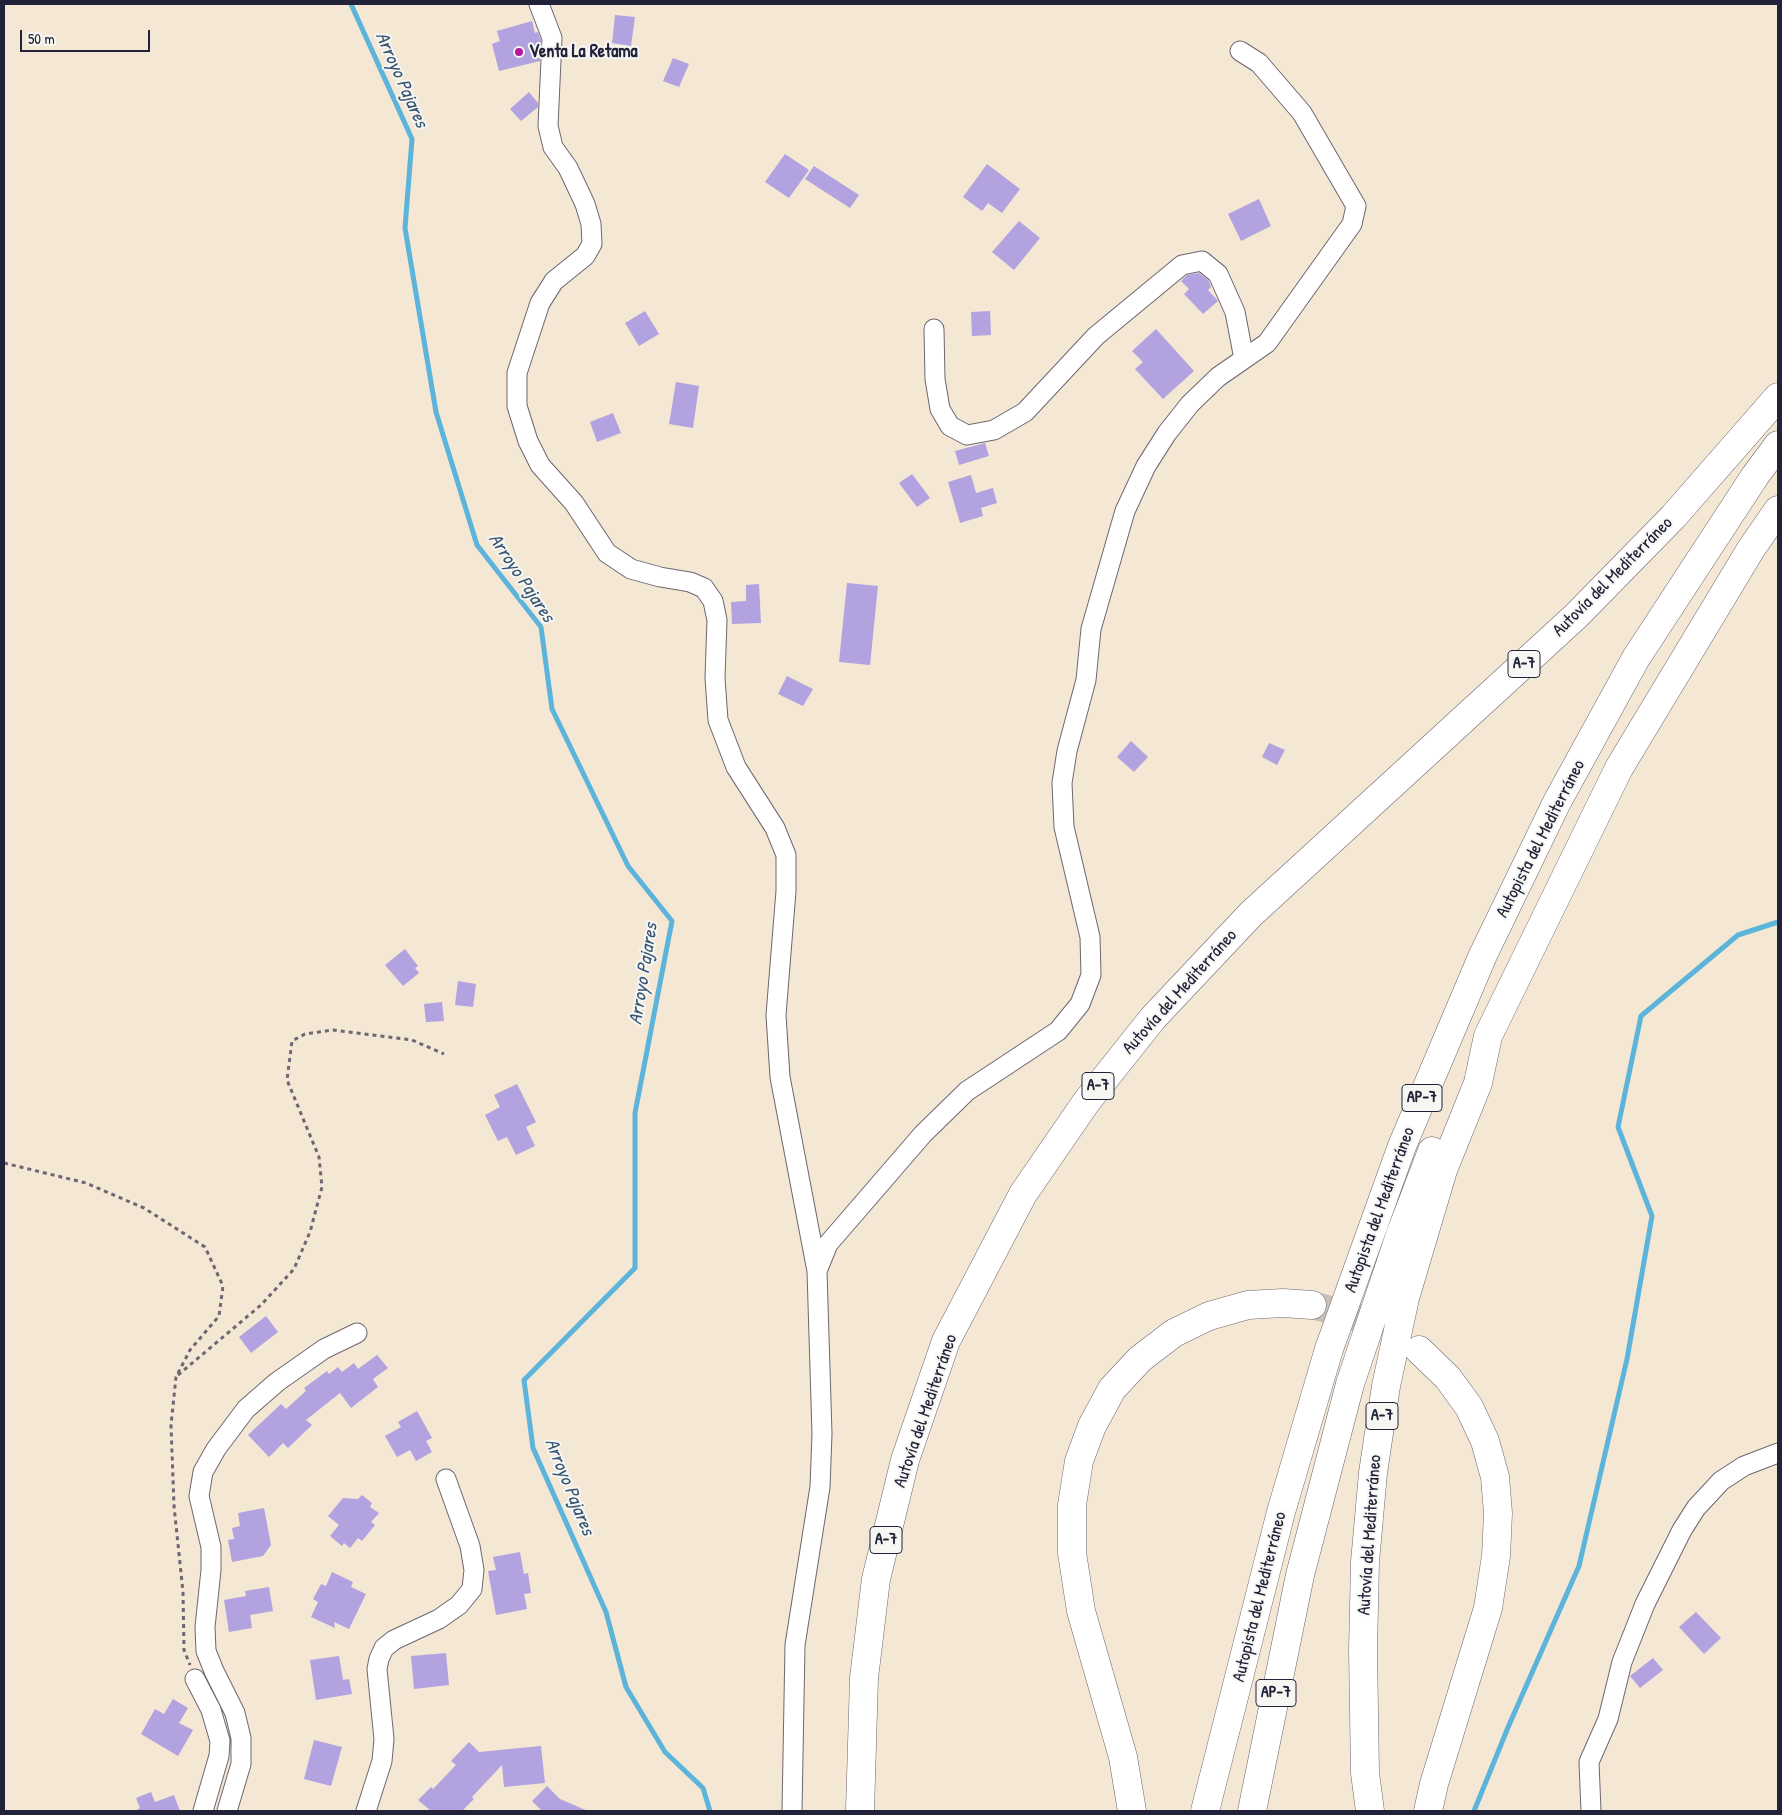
<!DOCTYPE html>
<meta charset="utf-8">
<style>
body{margin:0}
#map{position:relative;width:1782px;height:1815px;overflow:hidden;background:#f4e7d4;font-family:"Patrick Hand",sans-serif}
canvas{display:block}
.frame{position:absolute;inset:0;border:5px solid #22223b;pointer-events:none}
.scale{position:absolute;left:20px;top:30px;width:130px;height:22px;box-sizing:border-box;border:2px solid #22223b;border-top:0;padding-left:6px;font-size:15px;line-height:18px;white-space:nowrap;color:#22223b;-webkit-text-stroke:4px #f6f6f2;paint-order:stroke}
</style>
<div id="map">
<canvas width="1782" height="1815"></canvas>
<div class="frame"></div>
<div class="scale">50 m</div>
</div>
<script>
const context = document.querySelector('canvas').getContext('2d');
context.lineJoin = 'round';
function toPath(rows) {
  const path = new Path2D();
  for (const r of rows) {
    path.moveTo(r[0], r[1]);
    for (let i = 2; i < r.length; i += 2) path.lineTo(r[i], r[i + 1]);
  }
  return path;
}
function strokePath(path, color, width, dash) {
  context.strokeStyle = color;
  context.lineWidth = width;
  context.lineCap = dash ? 'butt' : 'round';
  context.setLineDash(dash || []);
  context.stroke(path);
}
function fillPath(path, color) {
  context.fillStyle = color;
  context.fill(path, 'evenodd');
}
function label(font, color, halo, rows, align = 'center') {
  context.font = font + ' "Patrick Hand",sans-serif';
  context.lineWidth = 4;
  context.setLineDash([]);
  context.textBaseline = 'middle';
  context.strokeStyle = halo;
  context.fillStyle = color;
  for (const [text, x, y, turn = 0] of rows) {
    context.save();
    context.translate(x, y);
    context.rotate((+turn || 0) * Math.PI / 180);
    context.textAlign = isNaN(turn) ? turn : align;
    if (halo) context.strokeText(text, 0, 0);
    context.fillText(text, 0, 0);
    context.restore();
  }
}
strokePath(toPath([
 [351,4,412,139,405,228,436,412,477,545,541,627,552,709,628,866,672,921,635,1113,635,1268,524,1380,533,1448,606,1612,626,1687,665,1752,703,1788,710,1811],
 [1474,1811,1509,1725,1579,1566,1627,1359,1652,1216,1618,1127,1641,1016,1738,935,1778,922]
]), '#5db4da', 5);
fillPath(toPath([
 [615,15,635,17,631,46,612,43],
 [532,21,535,33,538,32,541,40,540,61,499,71,492,44,500,41,497,31],
 [673,58,689,64,679,87,663,81],
 [529,92,538,103,538,107,521,121,510,109],
 [785,154,809,170,789,198,765,182],
 [987,164,1020,189,1002,213,988,203,982,211,963,197],
 [814,166,859,195,850,208,805,179],
 [1259,199,1271,226,1241,241,1228,214],
 [1019,221,1040,238,1014,270,992,252],
 [1199,273,1209,281,1211,287,1208,290,1218,301,1203,314,1184,294,1189,289,1181,281,1187,275],
 [645,311,659,334,639,346,625,323],
 [990,311,991,335,972,336,971,312],
 [1156,329,1194,371,1163,399,1135,369,1143,362,1132,351],
 [676,382,699,386,693,428,669,424],
 [613,413,621,433,597,442,590,422],
 [985,443,989,456,959,465,955,451],
 [912,474,930,498,917,507,899,483],
 [971,475,976,493,993,488,997,503,981,508,983,516,960,523,948,482],
 [847,583,878,586,870,665,839,662],
 [759,584,761,623,732,624,731,602,746,601,746,585],
 [787,676,813,689,803,706,778,694],
 [1131,741,1148,757,1134,772,1117,757],
 [1269,743,1285,750,1277,765,1262,757],
 [405,949,418,966,415,968,419,973,403,986,385,965],
 [458,981,476,984,473,1007,455,1005],
 [442,1002,444,1021,426,1022,424,1004],
 [517,1084,536,1122,526,1127,535,1146,516,1155,507,1137,498,1141,485,1115,500,1107,494,1095],
 [266,1316,278,1332,251,1353,239,1337],
 [377,1355,388,1368,373,1379,378,1387,351,1408,340,1393,306,1420,312,1425,288,1448,283,1443,269,1457,248,1435,281,1404,286,1409,306,1391,304,1388,327,1371,329,1374,338,1367,342,1372,354,1363,358,1369],
 [417,1411,432,1438,426,1441,432,1452,416,1461,410,1450,397,1457,385,1436,401,1427,398,1422],
 [362,1495,372,1503,370,1507,379,1513,371,1522,375,1525,362,1541,358,1538,350,1548,344,1543,342,1546,330,1536,339,1525,328,1516,343,1498,358,1499],
 [264,1508,271,1545,263,1556,232,1562,228,1540,234,1539,232,1528,240,1526,238,1513],
 [520,1552,524,1574,528,1573,531,1593,524,1594,527,1609,496,1615,488,1571,496,1570,493,1557],
 [332,1572,353,1582,351,1587,366,1594,349,1629,334,1622,335,1628,311,1617,318,1602,313,1599,321,1584,326,1586],
 [269,1587,273,1611,250,1615,252,1628,229,1632,224,1600,246,1596,245,1591],
 [1696,1612,1721,1638,1704,1654,1679,1627],
 [446,1653,449,1685,414,1689,411,1656],
 [339,1656,343,1680,349,1679,352,1694,316,1700,310,1660],
 [1653,1658,1663,1670,1640,1688,1630,1676],
 [173,1699,188,1708,179,1723,193,1730,178,1756,141,1734,155,1709,164,1714],
 [314,1740,342,1747,331,1786,304,1779],
 [469,1742,479,1752,541,1746,545,1783,504,1787,502,1765,472,1797,474,1799,462,1811,431,1811,418,1800,431,1787,433,1789,456,1765,451,1761],
 [547,1786,560,1799,588,1811,542,1811,532,1801],
 [151,1792,155,1802,174,1795,180,1811,135,1811,140,1808,136,1798]
]), '#b2a2df');
strokePath(toPath([
 [1312,1305,1353,1316,1392,1333]
]), '#cac0b5', 28, [28, 14]);
const minor = toPath([
 [539,4,552,38,548,126,553,147,568,168,585,204,591,224,592,244,585,256,554,281,540,303,517,373,517,406,528,441,540,465,574,503,607,553,631,569,660,577,690,582,704,588,713,601,717,620,715,678,718,720,736,767,775,828,786,855,786,891,776,1015,780,1077,817,1271,822,1434,820,1487,795,1645,792,1811],
 [934,329,935,379,940,409,950,426,967,435,994,430,1025,412,1096,336,1182,265,1202,261,1218,274,1235,312,1244,359],
 [817,1271,828,1244,923,1134,967,1091,1058,1031,1080,1004,1091,975,1090,937,1064,827,1062,783,1067,751,1086,680,1091,629,1125,511,1146,466,1167,433,1190,404,1218,377,1267,343,1352,224,1356,206,1302,113,1259,63,1240,51],
 [195,1679,211,1710,220,1741,219,1756,203,1811],
 [227,1811,241,1764,241,1738,235,1713,214,1671,206,1651,205,1627,211,1570,211,1547,199,1496,203,1472,216,1449,246,1409,277,1382,324,1349,357,1333],
 [366,1811,382,1761,384,1739,377,1669,379,1659,384,1648,394,1640,439,1619,459,1605,472,1589,474,1570,470,1546,446,1479],
 [1591,1811,1589,1762,1608,1719,1622,1662,1645,1604,1682,1530,1696,1508,1721,1481,1744,1466,1778,1453]
]);
const highway = toPath([
 [1419,1350,1448,1378,1469,1407,1485,1441,1495,1477,1498,1513,1496,1556,1488,1608,1434,1784,1428,1811],
 [860,1811,864,1678,876,1579,905,1460,946,1341,1023,1194,1087,1101,1153,1018,1251,914,1576,616,1673,517,1778,397],
 [1132,1811,1123,1757,1081,1611,1072,1553,1072,1505,1079,1461,1092,1426,1112,1389,1140,1359,1174,1333,1209,1316,1248,1305,1283,1303,1312,1305],
 [1205,1811,1281,1512,1329,1349,1402,1146,1483,955,1557,802,1636,658,1755,476,1778,445],
 [1252,1811,1300,1575,1350,1384,1400,1235,1432,1151],
 [1370,1811,1365,1773,1363,1650,1365,1562,1373,1473,1386,1386,1405,1298,1443,1170,1478,1083,1488,1036,1619,768,1751,549,1778,510]
]);
strokePath(minor, '#6c6771', 21);
strokePath(highway, '#6c6771', 29);
strokePath(toPath([
 [4,1163,86,1183,144,1208,205,1247,223,1286,219,1316,190,1350,176,1377,171,1425,174,1506,183,1592,184,1650,190,1665],
 [178,1375,261,1305,294,1269,310,1232,322,1187,319,1157,287,1080,292,1041,305,1034,333,1030,412,1040,444,1054]
]), '#6c6771', 3, [4, 4]);
strokePath(minor, '#fff', 19);
strokePath(highway, '#fff', 28);
for (const [x, y, r, color] of [
 [519,52,5,"#b5179e"]
]) {
  const dot = new Path2D();
  dot.arc(x, y, r, 0, 2 * Math.PI);
  context.fillStyle = color;
  context.fill(dot);
  strokePath(dot, '#f6f6f2', 2);
}
for (const [x, y, w] of [
 [1524,664,32],
 [1098,1086,32],
 [1422,1098,40],
 [1382,1416,32],
 [886,1540,32],
 [1276,1693,40]
]) {
  const box = new Path2D();
  box.roundRect(x - w / 2, y - 13.5, w, 27, 4);
  context.fillStyle = '#f6f6f2';
  context.fill(box);
  strokePath(box, '#22223b', 1);
}
label('bold 16px', '#22223b', null, [
 ["A-7",1524,664],
 ["A-7",1098,1086],
 ["AP-7",1422,1098],
 ["A-7",1382,1416],
 ["A-7",886,1540],
 ["AP-7",1276,1693]
]);
label('bold 18px', '#22223b', '#f6f6f2', [
 ["Venta La Retama",529,52]
], 'left');
label('18px', '#22223b', '#f6f6f2', [
 ["Autovía del Mediterráneo",1613,577,-45],
 ["Autopista del Mediterráneo",1541,839,-63],
 ["Autovía del Mediterráneo",1180,992,-48],
 ["Autopista del Mediterráneo",1380,1210,-70],
 ["Autovía del Mediterráneo",926,1411,-71],
 ["Autovía del Mediterráneo",1370,1535,-86],
 ["Autopista del Mediterráneo",1260,1597,-76]
]);
label('italic 19px', '#375573', '#f6f6f2', [
 ["Arroyo Pajares",401,80,66],
 ["Arroyo Pajares",521,578,56],
 ["Arroyo Pajares",644,974,-81],
 ["Arroyo Pajares",569,1487,68]
]);
</script>
